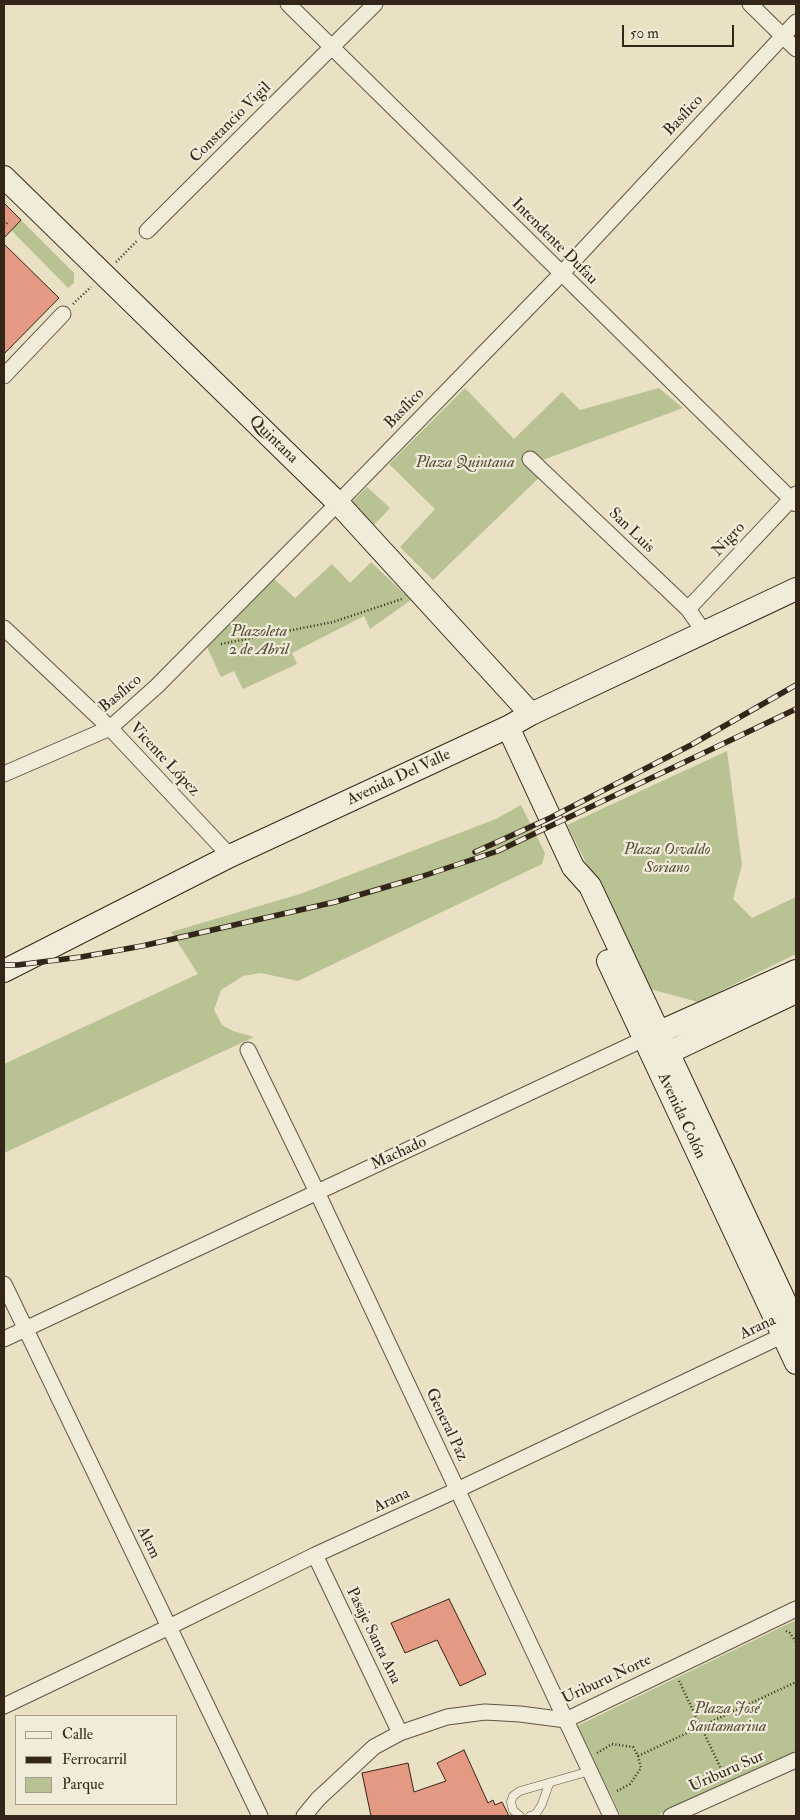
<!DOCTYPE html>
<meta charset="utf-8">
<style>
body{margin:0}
#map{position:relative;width:800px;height:1820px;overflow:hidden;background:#eae0c4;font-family:"IM FELL Double Pica",serif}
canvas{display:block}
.frame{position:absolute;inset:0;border:5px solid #332619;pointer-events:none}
.legend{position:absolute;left:15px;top:1715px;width:162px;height:90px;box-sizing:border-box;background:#f1ebd9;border:1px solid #a59c8c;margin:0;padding:6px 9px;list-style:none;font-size:15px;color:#332619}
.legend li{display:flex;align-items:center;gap:10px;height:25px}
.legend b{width:25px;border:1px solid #a59c8c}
.scale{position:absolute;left:622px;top:25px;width:112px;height:22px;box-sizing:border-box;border:2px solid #332619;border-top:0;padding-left:6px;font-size:15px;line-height:18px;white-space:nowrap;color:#332619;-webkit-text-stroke:4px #f1ebd9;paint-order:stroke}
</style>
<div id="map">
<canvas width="800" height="1820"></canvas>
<div class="frame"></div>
<ul class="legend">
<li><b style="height:6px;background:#f1ebd9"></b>Calle</li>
<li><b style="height:6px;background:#332619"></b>Ferrocarril</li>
<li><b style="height:14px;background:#b8c293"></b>Parque</li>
</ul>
<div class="scale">50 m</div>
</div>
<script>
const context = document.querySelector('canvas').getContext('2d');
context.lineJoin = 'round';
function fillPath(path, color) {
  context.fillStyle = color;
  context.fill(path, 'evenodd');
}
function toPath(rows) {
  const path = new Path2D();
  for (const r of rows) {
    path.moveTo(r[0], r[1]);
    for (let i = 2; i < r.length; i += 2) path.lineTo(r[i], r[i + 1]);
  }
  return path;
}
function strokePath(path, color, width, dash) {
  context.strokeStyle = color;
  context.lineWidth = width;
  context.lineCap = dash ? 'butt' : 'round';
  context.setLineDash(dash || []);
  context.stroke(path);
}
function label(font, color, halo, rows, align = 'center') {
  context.font = font + ' "IM FELL Double Pica",serif';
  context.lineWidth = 4.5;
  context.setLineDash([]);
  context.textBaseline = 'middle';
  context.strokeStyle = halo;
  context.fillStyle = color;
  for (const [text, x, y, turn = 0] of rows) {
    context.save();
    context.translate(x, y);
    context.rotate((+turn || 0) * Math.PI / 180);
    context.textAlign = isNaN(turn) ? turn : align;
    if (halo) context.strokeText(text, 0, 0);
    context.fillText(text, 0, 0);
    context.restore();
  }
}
fillPath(toPath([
 [21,220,74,273,74,283,68,288,11,230],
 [465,388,514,439,562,392,580,410,659,388,683,408,540,461,548,469,433,580,400,547,435,509,389,464],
 [367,487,390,508,372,527,349,505],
 [371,562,411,600,370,629,364,616,292,653,297,664,243,689,234,671,221,677,207,647,273,578,295,598,332,564,350,583],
 [727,751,742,865,733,899,752,918,796,897,796,954,698,1002,650,989,567,825],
 [521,805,545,853,542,864,298,981,261,973,243,976,221,990,214,1010,222,1025,233,1031,254,1037,4,1153,4,1064,198,974,171,932,300,894,496,819],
 [796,1620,796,1752,656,1816,621,1816,577,1726]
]), '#b8c293');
const building = toPath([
 [4,203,21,220,4,238,4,203],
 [4,244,59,298,4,354,4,244],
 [449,1599,486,1674,460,1686,437,1640,405,1653,391,1623,449,1599],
 [464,1750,488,1803,493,1800,495,1805,502,1802,509,1816,371,1816,362,1773,408,1763,414,1792,446,1781,437,1763,464,1750]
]);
fillPath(building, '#e49982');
strokePath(building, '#332619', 1);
const lane = toPath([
 [520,1816,513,1810,511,1802,513,1796,520,1791,590,1771],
 [530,1816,536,1814,542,1804,549,1784]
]);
const street = toPath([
 [288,4,796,504],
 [750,4,796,49],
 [147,231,375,4],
 [4,376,63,314],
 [530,459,688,609,704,632],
 [688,609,796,494],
 [4,628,110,728,230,856],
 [4,774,110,728,157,686,338,503,561,274,796,22],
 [248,1050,317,1192,611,1816],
 [4,1284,260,1816],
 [4,1339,644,1039],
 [315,1555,400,1733],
 [4,1706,169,1627,315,1555,457,1490,790,1332],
 [304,1816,318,1799,374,1747,400,1733,447,1717,485,1712,520,1714,566,1720,796,1609],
 [671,1816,796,1760]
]);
const secondary = toPath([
 [4,177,338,503,531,714],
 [508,727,573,867,590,886,796,1325],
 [608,961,796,1363],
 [4,971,230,856,508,727,531,714,796,589],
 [646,1038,796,971],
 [655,1059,796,992]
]);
strokePath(lane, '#615444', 9);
strokePath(street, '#615444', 17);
strokePath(secondary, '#332619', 24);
strokePath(toPath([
 [4,226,9,221],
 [116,262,137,241],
 [73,304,91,287],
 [221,644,333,622,402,599],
 [786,1631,790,1633,796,1642],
 [679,1681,725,1777],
 [597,1753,612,1744,633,1747,638,1756,641,1768,630,1784,615,1792],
 [638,1756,796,1682]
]), '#332619', 2.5, [1, 2.5]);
strokePath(lane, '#f1ebd9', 8);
strokePath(street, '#f1ebd9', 15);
strokePath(secondary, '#f1ebd9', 22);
const rail = toPath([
 [475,852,550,818,691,745,796,685],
 [4,965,17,965,81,957,142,946,335,902,420,877,498,851,796,709]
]);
strokePath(rail, '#332619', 5.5);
strokePath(rail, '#f1ebd9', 4, [11]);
label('16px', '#332619', '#f1ebd9', [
 ["Basílico",684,116,-47],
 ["Constancio Vigil",231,123,-45],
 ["Intendente Dufau",554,242,45],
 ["Basílico",405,409,-46],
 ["Quintana",273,440,44],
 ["San Luis",631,531,44],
 ["Nigro",729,540,-47],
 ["Basílico",121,694,-40],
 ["Vicente López",164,760,47],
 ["Avenida Del Valle",399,778,-25],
 ["Avenida Colón",681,1116,65],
 ["Machado",399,1154,-25],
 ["Arana",758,1328,-25],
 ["General Paz",446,1425,65],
 ["Arana",392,1501,-25],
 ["Alem",148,1543,64],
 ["Pasaje Santa Ana",373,1636,64],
 ["Uriburu Norte",607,1680,-25],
 ["Uriburu Sur",727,1772,-24]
]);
label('italic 16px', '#544d38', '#f1ebd9', [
 ["Plaza Quintana",465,464],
 ["Plazoleta",259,633],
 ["2 de Abril",259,651],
 ["Plaza Osvaldo",667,851],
 ["Soriano",667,869],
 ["Plaza José",727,1710],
 ["Santamarina",727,1728]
]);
</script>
